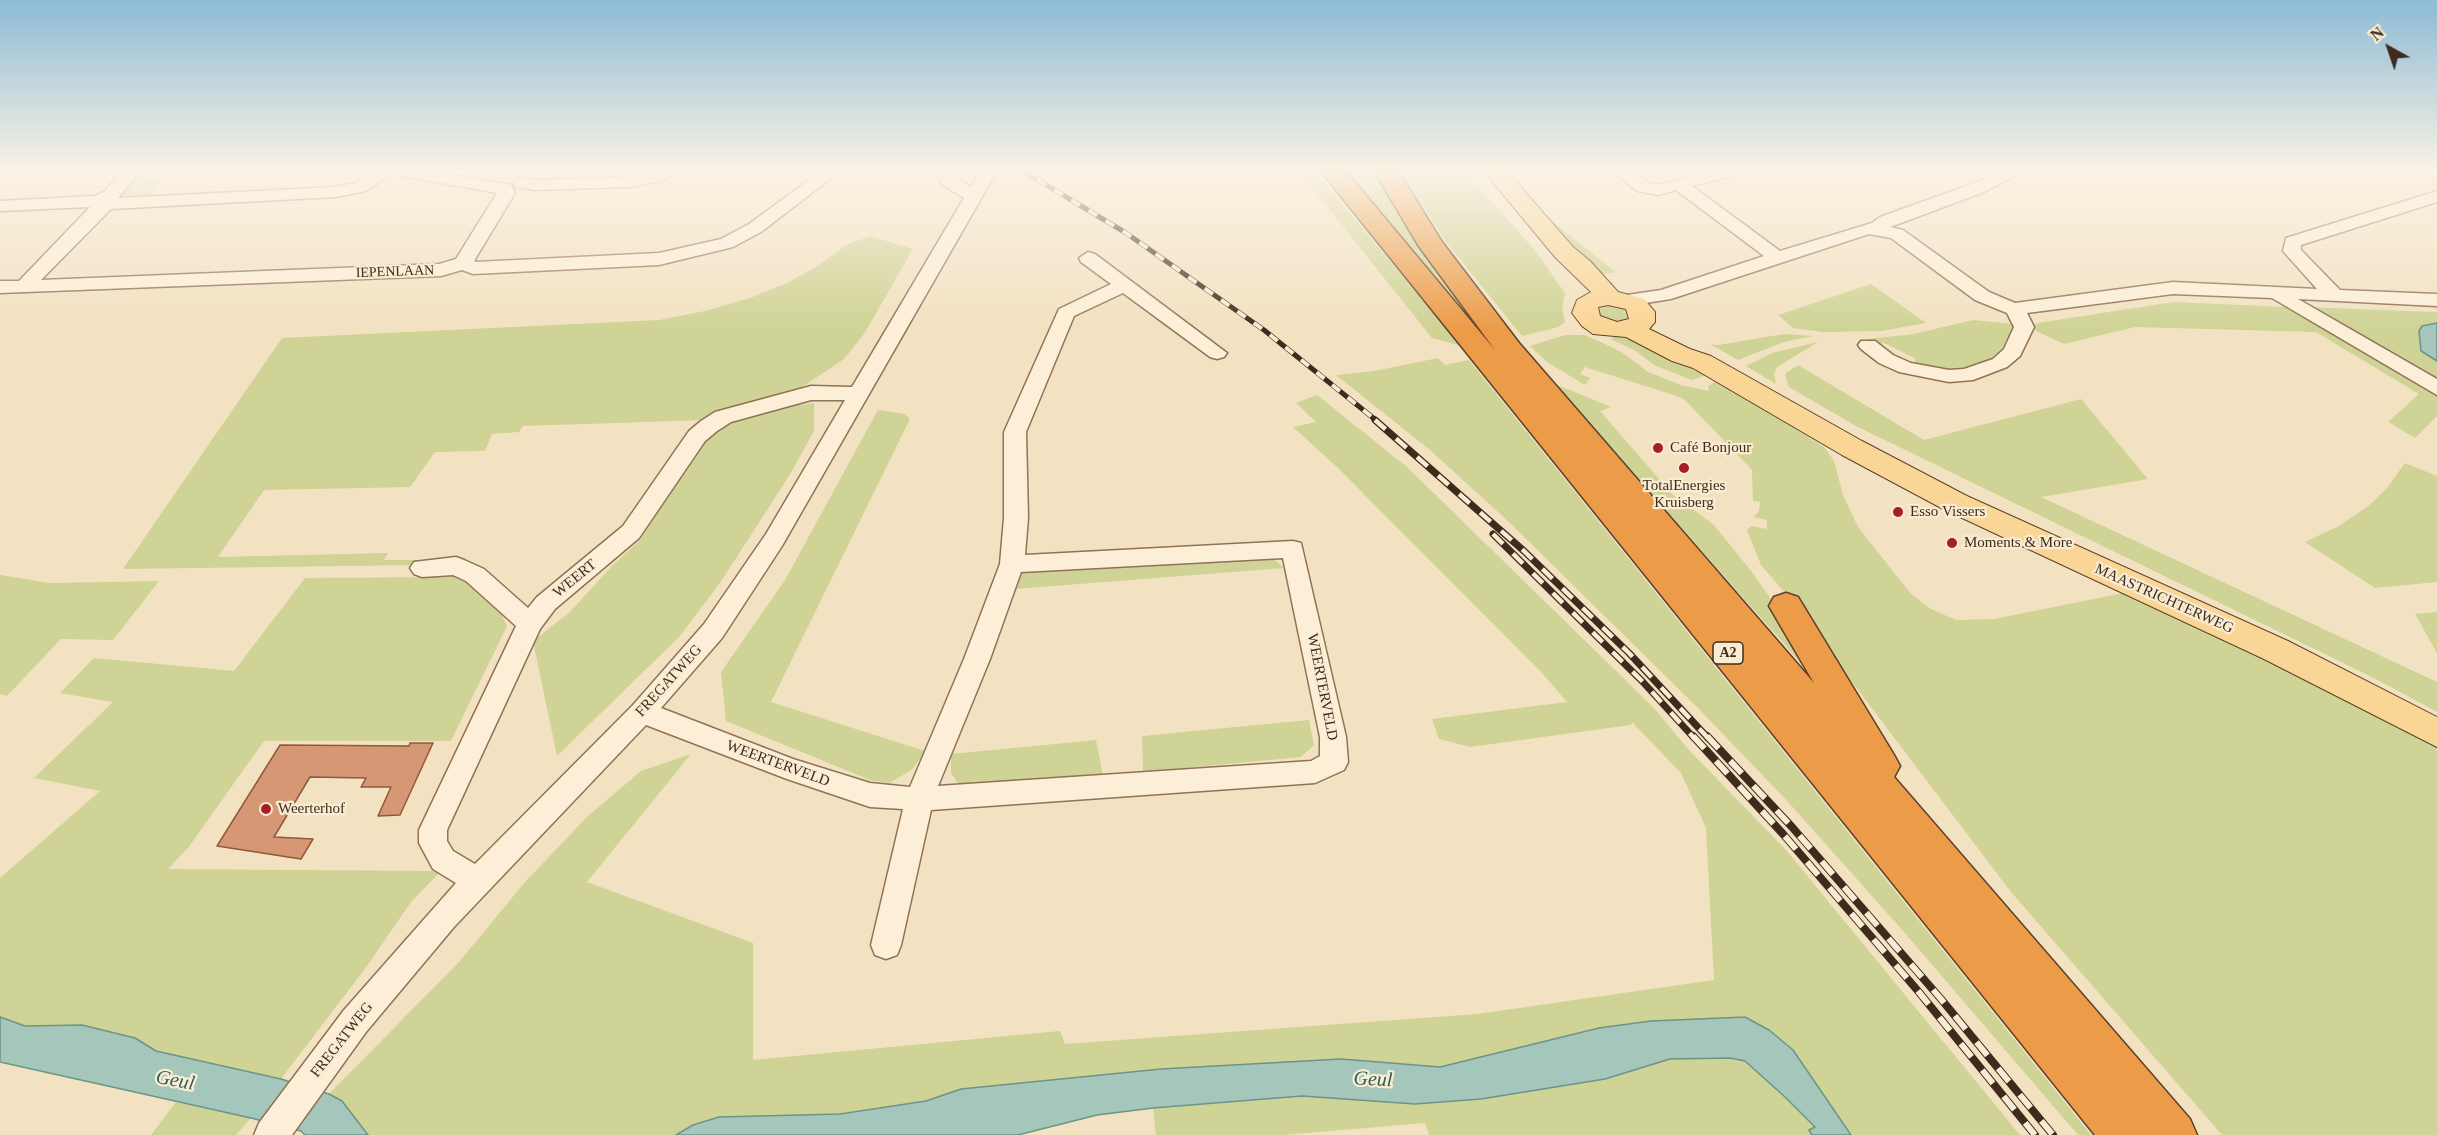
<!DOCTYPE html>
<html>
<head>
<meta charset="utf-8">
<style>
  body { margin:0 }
  #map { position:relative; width:2437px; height:1135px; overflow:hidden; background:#f3e2c2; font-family:Georgia,serif }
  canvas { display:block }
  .north { position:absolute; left:2359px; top:18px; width:60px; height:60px; -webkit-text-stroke:4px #faecd3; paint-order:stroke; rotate:320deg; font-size:16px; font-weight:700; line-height:24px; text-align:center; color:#3e2b1d }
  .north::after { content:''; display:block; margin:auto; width:21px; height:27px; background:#3e2b1d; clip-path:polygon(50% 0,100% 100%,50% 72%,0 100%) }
</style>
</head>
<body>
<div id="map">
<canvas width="2437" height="1135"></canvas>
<div class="north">N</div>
</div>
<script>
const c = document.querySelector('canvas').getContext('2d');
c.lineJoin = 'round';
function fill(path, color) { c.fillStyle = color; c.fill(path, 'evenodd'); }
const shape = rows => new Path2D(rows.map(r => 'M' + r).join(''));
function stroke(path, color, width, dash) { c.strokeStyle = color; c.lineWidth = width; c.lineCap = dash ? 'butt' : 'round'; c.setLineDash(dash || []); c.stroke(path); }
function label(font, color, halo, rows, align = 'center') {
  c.font = font + ' Georgia,serif'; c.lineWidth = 4.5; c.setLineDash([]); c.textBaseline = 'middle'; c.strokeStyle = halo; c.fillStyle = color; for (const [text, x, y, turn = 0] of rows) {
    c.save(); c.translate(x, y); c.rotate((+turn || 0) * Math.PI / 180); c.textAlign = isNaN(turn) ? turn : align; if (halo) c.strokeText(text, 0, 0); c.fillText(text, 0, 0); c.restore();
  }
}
const green = shape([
  [1297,169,1313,169,1461,346,1432,338],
  [1343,169,1374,169,1418,241,1494,345,1490,346],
  [1399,169,1464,169,1537,253,1565,293,1562,309,1565,322,1558,327,1522,336,1446,242],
  [166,176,149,195,119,197,117,194,133,178],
  [1549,218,1615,272,1595,276],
  [870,236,913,249,864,334,844,359,799,389,707,420,523,426,519,432,492,434,485,451,435,452,410,487,264,490,218,557,388,553,384,560,421,560,418,565,123,569,282,338,659,320,705,311,750,298,787,283,819,265,848,244],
  [1871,284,1926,323,1881,331,1823,332,1793,328,1778,315],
  [2173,302,2288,307,2437,395,2437,416,2415,438,2388,422,2419,394,2316,332,2135,327,2064,344,2030,328,2038,323],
  [1604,303,1627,307,1631,318,1620,324,1600,319,1597,307],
  [2307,307,2437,312,2437,323,2422,326,2419,337,2427,353,2437,361,2437,383],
  [1973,320,2014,324,2012,337,2010,344,1994,360,1964,370,1947,371,1913,366,1916,359,1884,343,1873,345,1868,339,1914,334],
  [1617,334,1621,334,1709,374,1692,380,1654,365,1636,351,1611,339],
  [1784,334,1813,336,1784,342,1738,360,1710,344,1718,345],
  [1565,335,1584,335,1603,343,1623,353,1648,372,1681,385,1709,391,1708,386,1720,379,1825,448,1834,461,1843,495,1858,527,1911,594,1931,609,1956,620,1994,619,2128,592,2437,742,2437,1135,2222,1135,2011,892,1855,686,1835,668,1793,602,1761,565,1747,530,1751,526,1767,529,1767,520,1754,517,1759,511,1760,502,1753,501,1752,470,1685,400,1677,396,1585,367,1580,374,1590,378,1585,385,1547,362,1530,346],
  [1818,342,1777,367,1774,374,1776,384,1746,366,1772,353],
  [1438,358,1445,365,1469,360,2091,1135,2078,1135,1904,932,1790,804,1699,709,1509,522,1430,450,1336,375,1374,371],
  [1798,365,1924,440,2081,399,2148,479,2041,497,2437,682,2437,712,2374,678,1856,426,1789,387,1785,374],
  [1555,384,1611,407,1600,411,1673,495,1713,524,1752,572,1779,611,1813,677],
  [1317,395,1407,467,1654,708,1688,749,1786,850,2020,1135,1851,1135,1847,1128,1688,1020,1651,1021,1440,1067,1341,1059,1161,1069,961,1089,926,1101,840,1114,719,1117,693,1125,676,1135,368,1135,342,1101,329,1094,459,962,525,882,588,816,641,771,691,754,587,882,753,943,753,1060,1060,1031,1065,1044,1477,1014,1714,980,1706,828,1681,773,1632,722,1631,725,1470,747,1439,739,1432,719,1567,702,1543,674,1338,468,1293,427,1316,422,1296,403],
  [814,403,814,431,789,476,720,583,679,637,557,756,533,641,570,612,612,566,640,540,699,443,730,423,797,405],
  [878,410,905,414,910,419,771,702,925,751,912,770,889,783,870,780,726,721,721,672,785,580],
  [2405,463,2437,476,2437,582,2375,588,2305,542,2339,526,2371,504,2387,488],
  [1263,556,1274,559,1284,568,1015,589,1020,573,1034,570],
  [0,575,49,583,159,581,113,640,61,639,7,696,0,694],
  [461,577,484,591,498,606,507,626,451,741,264,741,188,848,168,869,441,871,411,902,367,966,281,1079,156,1051,135,1038,82,1025,25,1026,0,1017,0,878,100,791,34,778,113,702,60,693,94,658,234,671,305,578],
  [2437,612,2437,653,2415,614],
  [1309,720,1314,745,1301,757,1143,772,1142,736],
  [1096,740,1103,776,962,789,951,773,951,754],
  [1730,1058,1745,1061,1785,1097,1815,1127,1809,1130,1812,1135,1429,1135,1425,1123,1283,1135,1156,1135,1153,1108,1302,1096,1415,1104,1481,1099,1605,1079,1670,1059],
  [176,1102,251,1118,236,1135,151,1135]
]);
const water = shape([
  [2437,323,2437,361,2421,351,2419,331,2422,326,2437,323],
  [0,1017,25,1026,82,1025,135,1038,156,1051,281,1079,329,1094,342,1101,368,1135,305,1135,301,1131,251,1118,0,1062,0,1017],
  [1745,1017,1769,1030,1793,1050,1851,1135,1812,1135,1809,1130,1815,1127,1785,1097,1745,1061,1730,1058,1670,1059,1605,1079,1481,1099,1415,1104,1302,1096,1153,1108,1097,1115,1018,1135,676,1135,693,1125,719,1117,840,1114,926,1101,961,1089,1161,1069,1341,1059,1440,1067,1599,1028,1651,1021,1745,1017]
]);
const building = shape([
  [410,743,433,743,400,815,378,816,391,787,361,787,366,778,310,777,274,837,313,839,301,859,217,846,280,745,409,746,410,743]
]);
const minor = shape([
  [125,169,142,169,118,198,335,187,355,183,376,169,421,169,511,185,515,193,474,261,476,262,659,253,721,239,749,224,824,169,843,169,761,232,733,247,659,265,473,274,462,270,441,276,0,293,0,281,19,281,90,207,0,211,0,201,94,196,104,192,125,169],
  [392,174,497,193,456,259,439,264,41,280,111,209,335,197,366,191,392,174],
  [658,169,678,169,663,181,629,187,535,190,516,187,513,183,522,178,535,180,629,177,658,169],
  [933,169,950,169,955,177,971,187,981,169,998,169,782,546,722,638,661,708,793,759,870,783,910,787,964,659,1000,564,1004,518,1004,432,1059,309,1111,284,1081,262,1079,258,1088,252,1095,254,1227,353,1224,357,1217,359,1210,357,1123,293,1074,316,1026,432,1028,518,1025,555,1293,541,1301,543,1346,737,1348,762,1344,770,1315,783,931,810,901,945,897,955,886,959,875,955,871,945,903,809,870,807,787,779,646,725,454,927,366,1032,292,1135,254,1135,259,1123,344,1010,456,883,433,869,419,843,419,830,516,626,466,581,453,575,422,577,414,574,410,568,414,562,456,557,464,560,484,569,528,608,537,597,623,526,689,431,701,421,715,412,811,386,852,387,964,198,943,185,933,169],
  [811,400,845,400,766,534,704,624,633,705,475,864,453,851,447,841,447,830,540,629,555,609,639,538,705,441,717,431,731,422,811,400],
  [1283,558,1320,737,1320,756,1311,761,938,786,990,659,1021,572,1283,558],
  [1610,169,1629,169,1649,183,1658,185,1716,169,1744,169,1742,173,1692,186,1780,251,1872,223,1880,217,1972,184,2006,169,2028,169,1984,192,1890,227,1903,230,1989,292,2015,303,2173,282,2317,289,2283,251,2286,238,2437,191,2437,202,2301,245,2301,250,2340,290,2437,294,2437,306,2298,299,2437,379,2437,395,2272,298,2173,294,2027,313,2034,327,2020,356,2007,367,1973,380,1949,382,1899,372,1879,363,1861,349,1858,345,1861,341,1875,341,1893,355,1911,363,1949,370,1964,369,1993,359,2004,349,2014,327,2007,313,1975,300,1891,238,1869,234,1671,299,1627,306,1620,304,1617,300,1620,296,1661,290,1764,256,1676,190,1658,195,1637,191,1610,169]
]);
const major = shape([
  [1482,169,1505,169,1573,247,1590,261,1618,292,1644,299,1655,312,1655,322,1649,329,1690,349,1711,356,1862,441,1967,496,2288,641,2437,717,2437,747,2264,659,1945,510,1842,455,1693,368,1672,361,1626,337,1593,334,1582,326,1572,313,1577,300,1591,292,1555,257,1482,169],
  [1608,305,1626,309,1629,319,1617,322,1600,316,1598,307,1608,305]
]);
const highway = shape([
  [1319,169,1344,169,1495,350,1418,245,1373,169,1397,169,1442,242,1519,343,1814,683,1769,606,1774,597,1786,593,1798,597,1894,755,1900,766,1894,777,2190,1119,2197,1135,2095,1135,1319,169]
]);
const railFar2 = shape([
  [1020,169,1126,233,1264,330,1377,421]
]);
const railFar1 = shape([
  [1375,420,1524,551,1629,653,1708,738],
  [1493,534,1642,681,1694,738]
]);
const rail = shape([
  [1693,736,1783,834,1918,991,2035,1135],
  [1707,736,1792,827,1941,999,2053,1135]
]);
const markers = [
  [1658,448,6,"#a61f27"],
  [1684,468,6,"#a61f27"],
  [1898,512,6,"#a61f27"],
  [1952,543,6,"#a61f27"],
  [266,809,6,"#a61f27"]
];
const farStreetnames = [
  ["IEPENLAAN",395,272,-2]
];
const shields = [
  [1728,653,30]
];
const shieldNames = [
  ["A2",1728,653]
];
const poiNames = [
  ["Café Bonjour",1670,448],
  ["TotalEnergies",1684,486,"center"],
  ["Kruisberg",1684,503,"center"],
  ["Esso Vissers",1910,512],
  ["Moments & More",1964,543],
  ["Weerterhof",278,809]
];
const streetNames = [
  ["WEERT",575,579,-39],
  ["MAASTRICHTERWEG",2164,599,24],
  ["FREGATWEG",669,681,-48],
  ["WEERTERVELD",1322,687,79],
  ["WEERTERVELD",778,764,20],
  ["FREGATWEG",342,1040,-52]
];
const nearWaternames = [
  ["Geul",1373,1080,3],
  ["Geul",175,1081,11]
];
fill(green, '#cfd395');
fill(water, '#a5c6ba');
stroke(water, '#6a9588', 1.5);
fill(building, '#d69774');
stroke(building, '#925839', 1.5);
stroke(minor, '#907257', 3);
stroke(major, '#5d402b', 2);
stroke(highway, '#5d402b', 3);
fill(minor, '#fdefd7');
fill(major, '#fad696');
fill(highway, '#ec9c49');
stroke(railFar2, '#3e2b1d', 5);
stroke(railFar1, '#3e2b1d', 7);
stroke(rail, '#3e2b1d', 8);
stroke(railFar2, '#faecd3', 4, [10]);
stroke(railFar1, '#faecd3', 4.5, [14]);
stroke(rail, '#faecd3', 6, [17]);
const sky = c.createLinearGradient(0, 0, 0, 328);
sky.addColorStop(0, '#8dbbd6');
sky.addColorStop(0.52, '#faf2e4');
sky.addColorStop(1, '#faf2e400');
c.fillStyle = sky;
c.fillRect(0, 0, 2437, 328);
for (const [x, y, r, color] of markers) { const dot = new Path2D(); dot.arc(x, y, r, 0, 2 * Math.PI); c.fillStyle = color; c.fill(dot); stroke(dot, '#faecd3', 2); }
label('14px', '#3e2b1d', '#faecd3', farStreetnames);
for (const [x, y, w] of shields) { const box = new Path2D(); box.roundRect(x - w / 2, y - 11, w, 22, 4.5); c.fillStyle = '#faecd3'; c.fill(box); stroke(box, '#3e2b1d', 1.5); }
label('bold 14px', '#3e2b1d', null, shieldNames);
label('15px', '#3e2b1d', '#faecd3', poiNames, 'left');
label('15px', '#3e2b1d', '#faecd3', streetNames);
label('italic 20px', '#2a5f59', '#faecd3', nearWaternames);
</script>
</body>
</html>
